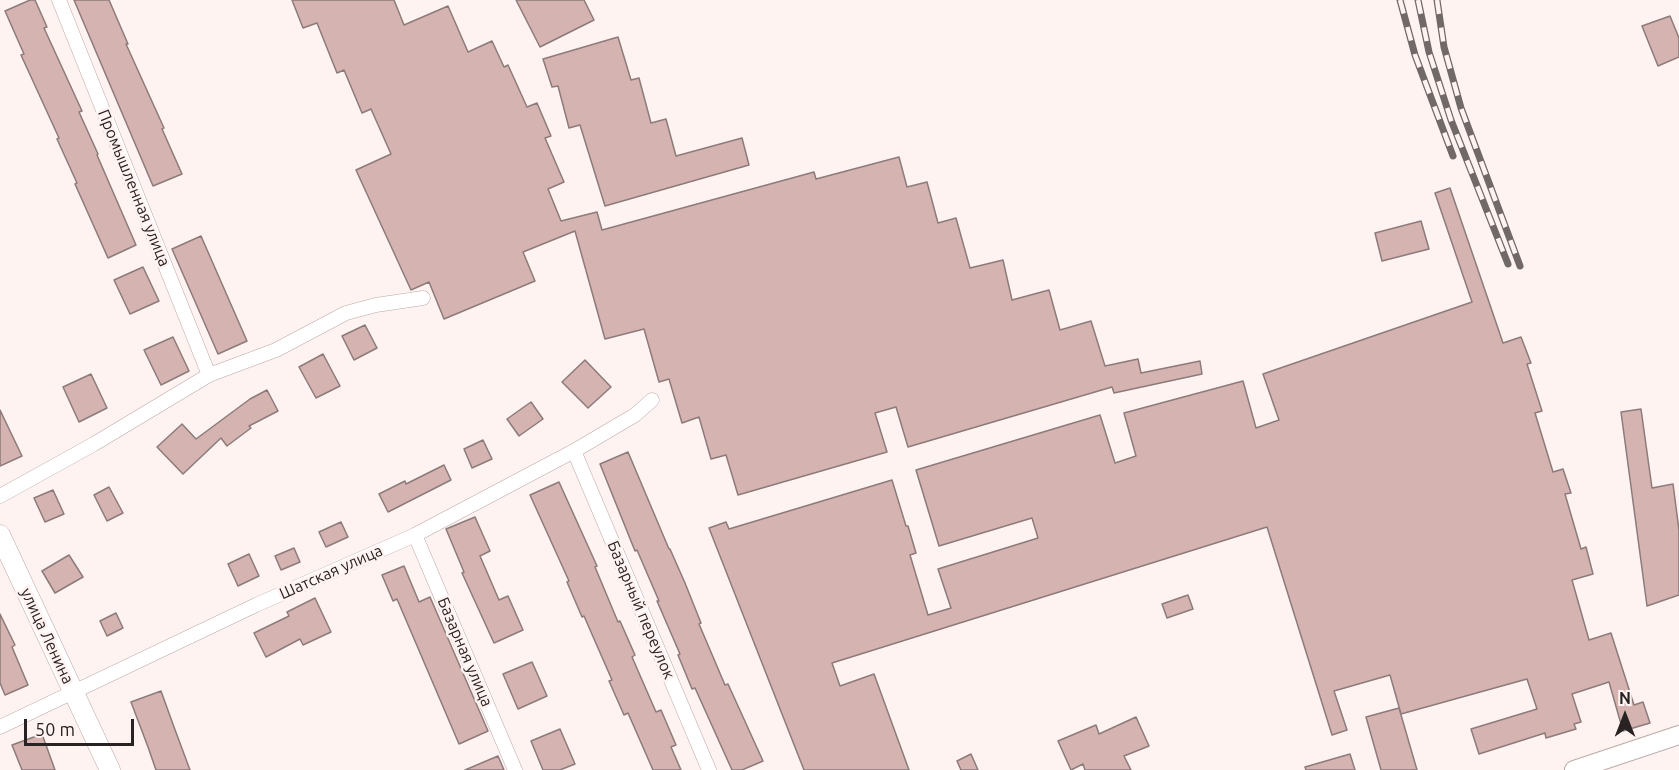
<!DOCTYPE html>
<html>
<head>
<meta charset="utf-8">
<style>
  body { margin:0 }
  #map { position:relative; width:1679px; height:770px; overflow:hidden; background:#fff3f2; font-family:Ubuntu,sans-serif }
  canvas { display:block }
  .north { position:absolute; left:1595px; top:686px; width:60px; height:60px; -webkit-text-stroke:4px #fff3f2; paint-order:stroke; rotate:0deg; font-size:16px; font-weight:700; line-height:24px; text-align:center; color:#292222 }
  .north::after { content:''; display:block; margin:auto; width:21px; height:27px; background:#292222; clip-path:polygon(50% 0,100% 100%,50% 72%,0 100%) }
  .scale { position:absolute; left:24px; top:719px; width:110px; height:27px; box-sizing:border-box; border:3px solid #292222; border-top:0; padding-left:8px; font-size:18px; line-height:21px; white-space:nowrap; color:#292222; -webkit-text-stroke:4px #fff3f2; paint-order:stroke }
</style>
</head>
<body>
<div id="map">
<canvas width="1679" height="770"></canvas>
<div class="north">N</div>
<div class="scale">50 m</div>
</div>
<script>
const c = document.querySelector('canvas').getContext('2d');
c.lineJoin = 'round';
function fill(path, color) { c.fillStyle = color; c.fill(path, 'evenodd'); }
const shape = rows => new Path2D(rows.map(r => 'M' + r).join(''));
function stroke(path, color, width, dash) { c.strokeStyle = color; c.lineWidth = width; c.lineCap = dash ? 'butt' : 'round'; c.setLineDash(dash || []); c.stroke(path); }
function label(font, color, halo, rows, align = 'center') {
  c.font = font + ' Ubuntu,sans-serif'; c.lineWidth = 5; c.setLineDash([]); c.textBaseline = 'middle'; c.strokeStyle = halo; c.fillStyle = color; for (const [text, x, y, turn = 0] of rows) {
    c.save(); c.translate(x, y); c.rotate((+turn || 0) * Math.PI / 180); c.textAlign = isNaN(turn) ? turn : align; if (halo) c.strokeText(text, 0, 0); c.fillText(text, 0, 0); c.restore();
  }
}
const building = shape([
  [30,0,35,0,47,27,44,28,82,111,79,112,98,154,97,155,136,245,108,258,75,184,77,183,57,139,59,138,21,55,24,54,5,11,30,0],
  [74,0,109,0,128,44,126,44,164,128,162,129,182,174,153,186,74,0],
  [292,0,394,0,404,25,448,6,468,52,492,41,504,67,508,65,527,107,537,103,551,136,545,138,564,182,548,189,561,221,597,212,602,230,814,172,816,179,899,157,907,187,927,182,938,223,956,218,970,268,1003,260,1012,300,1049,290,1060,330,1091,321,1105,366,1138,359,1141,373,1200,361,1202,374,1114,393,1112,387,908,447,896,407,875,413,887,452,738,495,726,455,711,459,699,417,682,423,669,379,659,382,644,329,605,339,575,231,523,252,535,281,444,319,429,282,411,290,356,170,391,154,371,109,362,113,344,70,337,73,317,23,303,28,292,0],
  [516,0,584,0,594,20,540,47,516,0],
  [1670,16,1679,38,1679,57,1658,66,1642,26,1670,16],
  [618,37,631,80,639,78,651,123,666,119,676,156,742,138,749,165,605,206,580,125,569,128,558,86,552,87,543,59,618,37],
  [1450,188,1503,343,1521,337,1531,363,1527,364,1542,411,1535,413,1553,472,1563,469,1571,493,1565,494,1581,549,1586,547,1593,574,1572,580,1589,640,1611,633,1634,705,1643,702,1650,723,1623,731,1609,682,1572,694,1581,722,1574,724,1576,729,1546,738,1545,733,1479,754,1471,729,1537,709,1527,679,1401,714,1390,675,1334,691,1347,730,1332,735,1267,527,832,663,840,686,874,674,909,770,804,770,709,528,726,522,729,529,892,480,906,526,908,526,916,553,910,555,928,615,951,608,938,569,1038,538,1032,518,939,546,916,470,1100,415,1115,463,1136,456,1124,413,1243,381,1256,428,1279,420,1263,374,1472,302,1435,193,1450,188],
  [1421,221,1429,249,1382,261,1375,233,1421,221],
  [201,236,247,341,218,354,172,249,201,236],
  [143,267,159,301,130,314,114,280,143,267],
  [365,325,377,348,354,360,342,336,365,325],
  [173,337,189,371,161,385,144,350,173,337],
  [323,354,340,386,316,398,299,367,323,354],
  [585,360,611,387,588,408,562,382,585,360],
  [91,374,107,408,79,422,63,387,91,374],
  [267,390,278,411,249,426,251,428,227,446,221,438,183,474,157,447,182,424,196,439,250,399,267,390],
  [531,402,543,419,519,436,507,419,531,402],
  [1641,409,1652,488,1673,484,1679,530,1679,595,1647,606,1621,412,1641,409],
  [0,410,22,456,0,466,0,410],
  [483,440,492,459,472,468,464,449,483,440],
  [628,452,669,549,670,549,685,583,701,623,699,624,725,685,728,684,763,761,742,770,732,770,695,688,692,689,678,655,680,654,657,601,659,601,637,550,635,551,600,464,628,452],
  [444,465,451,480,388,512,379,494,405,481,406,484,444,465],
  [559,482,597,566,595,567,618,622,620,621,635,655,632,657,656,712,661,710,676,745,671,747,681,770,653,770,628,713,624,715,609,681,612,680,584,616,582,617,567,582,569,581,530,495,559,482],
  [109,487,123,513,107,521,94,495,109,487],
  [53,490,64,514,45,522,34,498,53,490],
  [475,517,490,551,480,556,499,600,508,596,523,630,494,643,462,573,464,572,446,529,475,517],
  [341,522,348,537,326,547,319,532,341,522],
  [294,548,300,562,281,570,275,556,294,548],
  [249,554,259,576,238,586,228,564,249,554],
  [69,555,83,577,55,593,42,571,69,555],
  [404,566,419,602,430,597,488,731,459,744,397,599,393,601,382,575,404,566],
  [1188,595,1193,609,1167,618,1162,604,1188,595],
  [315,598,331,632,303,645,300,639,266,657,254,633,289,616,287,612,315,598],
  [116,613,123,628,107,636,100,621,116,613],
  [0,614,15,645,12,647,28,685,5,695,0,683,0,614],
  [532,662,547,696,518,709,503,674,532,662],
  [161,691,174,727,190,770,156,770,148,747,131,702,161,691],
  [1399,708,1417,770,1381,770,1366,717,1399,708],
  [1136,717,1149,746,1124,756,1131,770,1085,770,1083,764,1071,770,1058,741,1096,725,1099,734,1136,717],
  [560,729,575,764,560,770,543,770,531,741,560,729],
  [42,734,55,770,22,770,12,745,42,734],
  [971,754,978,770,961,770,957,761,971,754],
  [1350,754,1355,770,1306,770,1305,767,1350,754],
  [498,756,504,770,465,770,498,756]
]);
const minor = shape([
  [59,0,209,375],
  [574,451,709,770],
  [0,496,94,444,209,375,276,350,346,313,376,305,423,298],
  [415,535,515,770],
  [0,727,256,605,415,535,574,451,635,415,652,400]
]);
const tertiary = shape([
  [1574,770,1679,735]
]);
const secondary = shape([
  [0,535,110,770]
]);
const rail = shape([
  [1400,0,1415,55,1453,156],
  [1418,0,1429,52,1451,120,1508,264],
  [1437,0,1444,47,1461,108,1520,266]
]);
const streetNames = [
  ["Промышленная улица",134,188,68],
  ["Шатская улица",331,572,-24],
  ["Базарный переулок",641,610,67],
  ["улица Ленина",47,636,65],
  ["Базарная улица",465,652,67]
];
fill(building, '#d5b3b1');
stroke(building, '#8c7b7a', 1.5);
stroke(minor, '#baa8a7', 15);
stroke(tertiary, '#baa8a7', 20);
stroke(secondary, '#baa8a7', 21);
stroke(minor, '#fff', 14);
stroke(tertiary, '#fff', 18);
stroke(secondary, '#fff', 20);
stroke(rail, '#716868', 7);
stroke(rail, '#fff3f2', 4.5, [14]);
label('16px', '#292222', '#fff3f2', streetNames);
</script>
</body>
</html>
